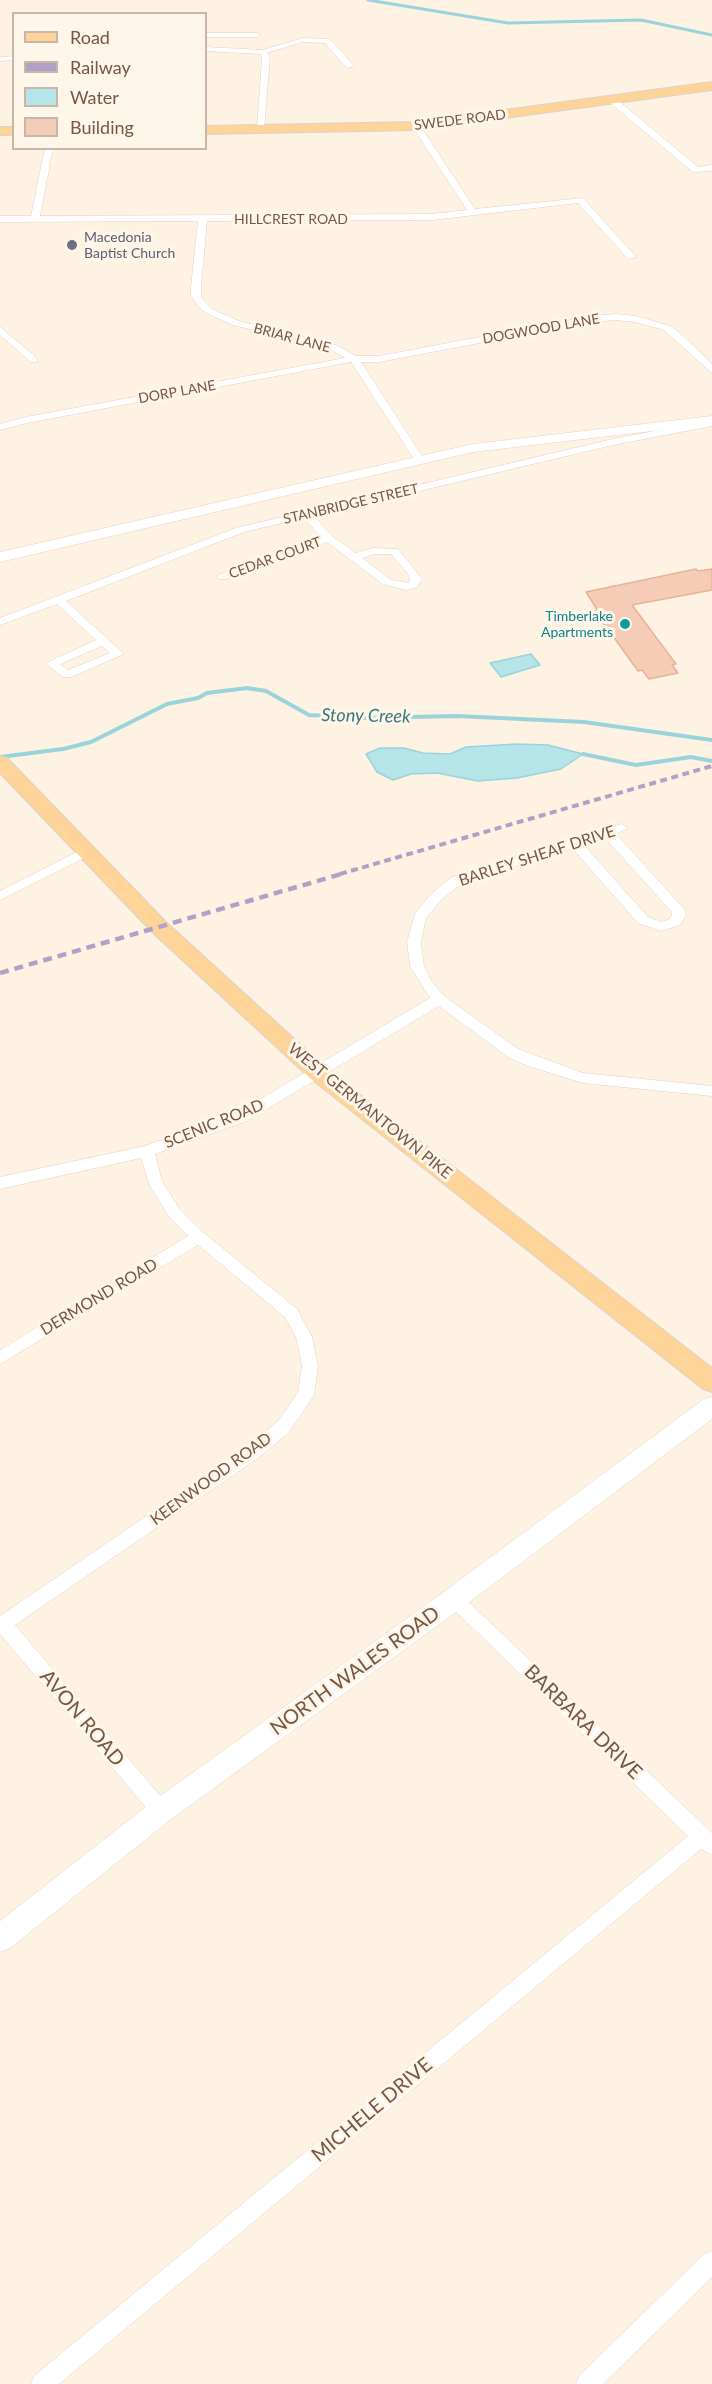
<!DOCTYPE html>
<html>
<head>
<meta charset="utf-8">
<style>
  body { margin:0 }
  #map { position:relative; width:712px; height:2384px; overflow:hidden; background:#fef2e2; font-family:Lato,sans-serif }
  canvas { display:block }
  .legend { position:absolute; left:12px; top:12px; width:195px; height:138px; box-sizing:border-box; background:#fff6ea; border:2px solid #c9b6a8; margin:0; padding:8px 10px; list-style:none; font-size:18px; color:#775646 }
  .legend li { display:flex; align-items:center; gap:12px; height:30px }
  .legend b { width:30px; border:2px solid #c9b6a8 }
</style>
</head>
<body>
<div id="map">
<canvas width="712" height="2384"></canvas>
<ul class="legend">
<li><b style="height:8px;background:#ffd498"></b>Road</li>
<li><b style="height:8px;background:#b3a0c8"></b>Railway</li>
<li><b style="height:16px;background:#b5e4e9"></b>Water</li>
<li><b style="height:16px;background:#f5cdb7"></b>Building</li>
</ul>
</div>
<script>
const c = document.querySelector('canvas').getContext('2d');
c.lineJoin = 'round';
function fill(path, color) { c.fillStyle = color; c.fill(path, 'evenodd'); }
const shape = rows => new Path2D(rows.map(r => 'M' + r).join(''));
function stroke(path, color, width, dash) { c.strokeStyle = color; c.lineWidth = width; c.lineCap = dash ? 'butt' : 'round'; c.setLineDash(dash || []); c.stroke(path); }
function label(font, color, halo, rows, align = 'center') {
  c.font = font + ' Lato,sans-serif'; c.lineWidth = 6; c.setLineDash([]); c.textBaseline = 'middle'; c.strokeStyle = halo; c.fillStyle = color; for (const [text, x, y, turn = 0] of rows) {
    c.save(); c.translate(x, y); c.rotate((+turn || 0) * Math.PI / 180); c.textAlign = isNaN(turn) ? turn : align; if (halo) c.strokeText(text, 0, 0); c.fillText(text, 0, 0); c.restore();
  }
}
const water = shape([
  [531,654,540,665,501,677,490,663,531,654],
  [517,744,548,745,583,754,561,769,517,778,478,781,437,773,411,774,393,780,377,772,366,754,380,748,404,748,423,753,450,754,466,747,517,744]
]);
const streamFar1 = shape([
  [368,0,508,23,641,20,712,35]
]);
const stream = shape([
  [583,754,636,765,691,757,712,761],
  [0,757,63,749,91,742,167,704,198,698,207,693,247,688,266,691,309,715,365,718,457,716,584,722,712,740]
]);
const building = shape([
  [696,569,698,571,712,569,712,590,632,605,676,664,672,665,678,673,649,679,642,670,638,671,595,611,598,611,586,592,696,569]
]);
const street = shape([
  [206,33,257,33,261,35,257,37,206,37,206,33],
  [303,38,330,39,354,66,347,68,325,43,303,42,267,53,270,57,264,129,257,131,262,57,260,54,206,51,206,47,262,50,303,38],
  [14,56,14,60,0,61,0,57,14,56],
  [609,98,615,98,698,167,712,165,712,171,693,172,609,102,609,98],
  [416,124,419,124,475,209,583,198,636,257,628,259,578,203,432,220,207,221,201,287,201,296,205,302,212,309,239,321,336,345,356,356,379,356,591,316,616,314,636,316,670,326,681,334,712,364,712,373,664,330,635,322,616,320,591,322,379,362,361,362,424,459,419,462,414,459,351,362,27,423,0,430,0,424,26,417,345,358,330,349,233,325,206,313,198,306,191,296,191,287,198,221,0,222,0,216,31,216,45,148,53,148,40,216,432,214,467,210,412,126,416,124],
  [0,327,37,358,37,362,31,362,0,335,0,327],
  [712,420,712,426,613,445,314,516,332,536,356,553,373,548,398,549,422,579,417,587,406,590,383,584,327,542,226,579,218,579,218,575,321,537,304,518,244,532,66,601,124,654,71,677,63,677,46,663,96,640,57,604,0,625,0,618,236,528,613,439,712,420],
  [374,554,391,554,408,574,410,579,409,583,391,580,362,558,374,554],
  [102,646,110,653,68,670,60,664,102,646],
  [622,824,628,828,616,834,684,909,686,915,680,925,661,931,638,923,572,848,462,883,441,900,426,918,421,942,424,966,432,982,444,996,518,1049,583,1073,712,1086,712,1096,583,1083,528,1066,508,1057,439,1006,247,1121,155,1154,162,1181,178,1207,204,1233,297,1309,312,1337,318,1366,314,1395,289,1432,258,1458,15,1625,168,1805,170,1811,168,1817,161,1820,154,1817,0,1634,0,1616,246,1448,277,1422,298,1393,302,1366,296,1337,285,1317,198,1245,0,1364,0,1350,188,1236,168,1215,150,1186,141,1158,0,1189,0,1177,145,1146,237,1113,430,998,410,966,407,942,415,914,431,894,452,877,622,824],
  [605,838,671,911,672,915,670,919,661,922,648,917,583,844,605,838],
  [85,848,91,852,90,855,0,900,0,891,85,848],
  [454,1591,460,1594,709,1830,712,1833,712,1855,701,1849,59,2384,31,2384,34,2376,688,1836,448,1604,445,1599,448,1594,454,1591],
  [712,2251,712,2277,603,2384,576,2384,579,2376,704,2254,712,2251]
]);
const secondary = shape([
  [712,416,712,424,473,452,0,562,0,552,473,444,712,416],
  [712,1397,712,1419,463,1607,170,1820,10,1948,0,1952,0,1921,152,1802,445,1591,704,1399,712,1397]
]);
const primary = shape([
  [712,82,712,90,416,130,206,134,206,126,416,122,712,82],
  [0,127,14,127,14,135,0,135,0,127],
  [0,756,7,758,166,922,326,1068,712,1368,712,1392,703,1389,310,1078,152,932,0,773,0,756]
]);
const railFar1 = shape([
  [340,874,712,766]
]);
const rail = shape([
  [0,973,345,873]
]);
const markers = [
  [72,245,6,"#6b7280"],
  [625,624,6,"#0f9aa8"]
];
const farStreetnames = [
  ["SWEDE ROAD",460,120,-7],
  ["HILLCREST ROAD",291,219],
  ["DOGWOOD LANE",541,329,-10],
  ["BRIAR LANE",292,338,15],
  ["DORP LANE",177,392,-10],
  ["STANBRIDGE STREET",351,504,-13],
  ["CEDAR COURT",275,558,-20]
];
const farWorshipnames = [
  ["Macedonia",84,237],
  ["Baptist Church",84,253]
];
const farCulturenames = [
  ["Timberlake",613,616],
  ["Apartments",613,632]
];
const streetNames = [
  ["BARLEY SHEAF DRIVE",537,856,-18],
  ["WEST GERMANTOWN PIKE",370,1111,39],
  ["SCENIC ROAD",214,1124,-22],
  ["DERMOND ROAD",99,1297,-31],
  ["KEENWOOD ROAD",211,1479,-36]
];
const waterNames = [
  ["Stony Creek",366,716,1]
];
const nearStreetnames = [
  ["NORTH WALES ROAD",355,1671,-36],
  ["AVON ROAD",82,1718,50],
  ["BARBARA DRIVE",583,1722,44],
  ["MICHELE DRIVE",372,2110,-40]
];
fill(water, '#b5e4e9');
stroke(water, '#9ad4db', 1.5);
stroke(streamFar1, '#9ad4db', 3);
stroke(stream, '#9ad4db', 4);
fill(building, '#f5cdb7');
stroke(building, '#e9b297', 1.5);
stroke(street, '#e5cfbf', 1);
stroke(secondary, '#ead0bc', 1);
stroke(primary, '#dcd3cf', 2);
fill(street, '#fff');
fill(secondary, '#fff');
fill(primary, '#ffd498');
stroke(railFar1, '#b3a0c8', 4, [7, 4.5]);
stroke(rail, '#b3a0c8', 4.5, [9, 6]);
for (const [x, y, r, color] of markers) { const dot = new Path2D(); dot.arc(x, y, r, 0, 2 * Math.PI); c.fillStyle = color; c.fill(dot); stroke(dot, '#fff6ea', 2); }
label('14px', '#775646', '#fff6ea', farStreetnames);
label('14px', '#5b616d', '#fff6ea', farWorshipnames, 'left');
label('14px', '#0d838f', '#fff6ea', farCulturenames, 'right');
label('16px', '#775646', '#fff6ea', streetNames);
label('italic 18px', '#39767e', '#fff6ea', waterNames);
label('20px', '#775646', '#fff6ea', nearStreetnames);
</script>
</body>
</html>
